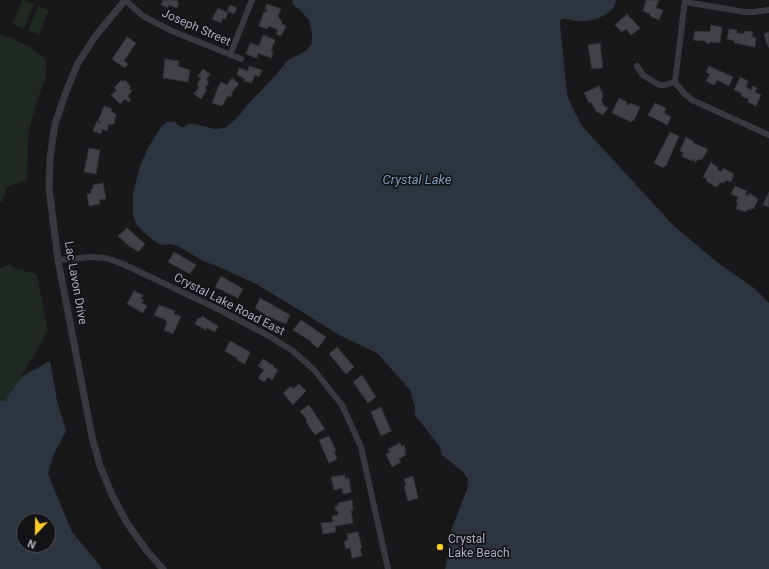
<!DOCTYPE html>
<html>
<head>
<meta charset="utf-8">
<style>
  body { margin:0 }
  #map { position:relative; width:769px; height:569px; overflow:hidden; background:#18171a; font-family:Roboto,sans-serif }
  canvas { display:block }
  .north { position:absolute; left:16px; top:513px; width:40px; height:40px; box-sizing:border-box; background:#131215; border:1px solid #4f5057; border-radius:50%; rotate:202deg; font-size:11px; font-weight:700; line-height:16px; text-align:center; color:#a9acbb }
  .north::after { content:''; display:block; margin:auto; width:14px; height:18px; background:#ffcd2a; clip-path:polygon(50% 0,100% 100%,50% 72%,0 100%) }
</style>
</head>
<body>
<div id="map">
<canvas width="769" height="569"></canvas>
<div class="north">N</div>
</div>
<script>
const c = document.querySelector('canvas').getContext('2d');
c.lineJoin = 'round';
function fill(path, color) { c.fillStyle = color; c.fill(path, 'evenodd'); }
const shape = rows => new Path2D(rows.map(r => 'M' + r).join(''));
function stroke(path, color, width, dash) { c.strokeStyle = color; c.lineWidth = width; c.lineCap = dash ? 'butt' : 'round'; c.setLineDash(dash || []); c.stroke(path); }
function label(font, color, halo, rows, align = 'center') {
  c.font = font + ' Roboto,sans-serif'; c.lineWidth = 3.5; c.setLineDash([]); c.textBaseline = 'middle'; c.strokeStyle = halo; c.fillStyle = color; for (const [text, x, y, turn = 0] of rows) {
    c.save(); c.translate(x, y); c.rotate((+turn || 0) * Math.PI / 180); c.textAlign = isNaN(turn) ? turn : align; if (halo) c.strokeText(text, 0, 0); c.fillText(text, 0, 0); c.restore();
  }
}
const green = shape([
  [22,0,34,4,24,29,13,24],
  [38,6,49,10,39,35,28,30],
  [0,34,9,37,33,49,46,59,46,76,36,104,28,135,27,180,7,187,3,201,0,202],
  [9,264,16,269,37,274,48,331,21,377,5,401,0,401,0,269]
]);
const water = shape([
  [293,0,616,0,614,7,608,13,599,18,588,21,574,21,566,19,561,19,560,24,567,95,574,111,582,126,673,225,717,262,754,288,769,303,769,569,445,569,452,528,467,489,468,479,462,471,442,455,440,447,415,415,415,407,410,390,377,353,339,335,309,316,256,284,219,267,203,261,178,246,170,244,162,245,154,241,137,226,133,215,133,193,140,166,147,150,160,128,167,122,174,122,181,127,184,127,188,124,195,124,215,129,225,128,236,119,248,104,275,76,288,60,306,51,312,43,312,34,309,20,299,9,292,4],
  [50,361,57,401,66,431,53,456,48,474,72,532,94,558,102,569,0,569,0,401,5,401,21,377],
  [24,521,48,521,48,545,24,545]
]);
const building = shape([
  [163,0,178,0,177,2,179,3,177,8,169,5,168,8,161,5,163,0],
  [646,0,659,0,656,8,663,10,659,20,650,16,650,14,643,11,646,0],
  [267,4,281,9,278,16,281,20,282,24,286,26,281,36,276,34,278,30,269,26,267,29,259,26,264,12,266,12,267,10,265,9,267,4],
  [230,5,237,8,234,14,227,11,230,5],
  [218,8,228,13,225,19,223,18,221,23,212,19,218,8],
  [627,14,640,28,631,35,626,29,622,32,615,25,627,14],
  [711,25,722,27,720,43,710,42,709,44,706,43,705,41,693,40,695,31,710,32,711,25],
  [729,29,737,30,737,33,744,34,745,31,753,32,752,37,756,38,755,47,734,43,735,41,727,39,729,29],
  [769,32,769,47,768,47,764,34,769,32],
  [263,35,275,40,271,51,273,52,271,58,258,53,257,58,246,54,250,43,259,46,263,35],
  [127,37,136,43,124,61,128,64,125,68,112,59,127,37],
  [600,43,603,68,592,69,588,45,600,43],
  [165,59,179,61,178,66,190,70,188,82,163,78,165,59],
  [249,66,262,70,259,77,255,75,252,83,244,81,245,79,237,75,239,68,248,71,249,66],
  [709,66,733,77,729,86,717,80,714,85,706,81,710,74,706,72,709,66],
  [203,69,210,74,206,80,209,82,205,88,207,90,201,99,194,94,199,87,197,85,201,78,198,76,203,69],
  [740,77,748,81,746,87,751,90,753,86,757,88,755,92,761,95,756,106,748,102,749,99,741,96,742,93,734,90,740,77],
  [232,78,239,84,232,92,232,95,231,97,228,96,222,106,212,103,219,85,220,85,221,82,227,85,232,78],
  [121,80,123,82,125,80,131,87,129,88,132,91,128,96,131,100,129,102,125,99,120,104,111,95,117,90,114,88,121,80],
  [599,86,603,95,602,95,603,98,601,99,604,106,608,108,603,115,596,111,591,102,589,103,584,93,599,86],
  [619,98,625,101,627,103,626,105,628,105,630,103,640,107,634,121,632,120,631,122,612,113,619,98],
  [655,103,666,108,664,113,671,117,667,125,648,115,655,103],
  [104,106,112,109,111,112,116,114,114,124,111,125,109,123,107,131,102,129,101,134,93,131,97,121,100,124,100,122,98,121,104,106],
  [670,132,679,136,666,166,664,166,663,168,654,163,670,132],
  [686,137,694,142,693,143,708,149,702,160,699,159,695,162,693,159,692,161,682,156,684,153,680,151,686,137],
  [89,148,100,150,96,174,84,172,89,148],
  [711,162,718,168,717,169,722,172,723,168,734,174,731,182,726,180,724,183,720,182,718,186,716,187,706,181,707,179,703,177,711,162],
  [103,183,106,199,99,200,100,204,89,206,87,194,91,193,91,189,93,189,93,185,103,183],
  [735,186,747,191,745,194,748,196,749,193,758,199,754,209,752,208,751,210,748,209,746,212,736,209,738,203,736,202,738,197,731,194,735,186],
  [769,192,769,207,763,205,769,192],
  [127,228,145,244,138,252,132,247,131,248,118,236,127,228],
  [174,252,196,265,190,274,168,262,174,252],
  [221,276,243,289,238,298,215,287,221,276],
  [134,291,143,295,141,299,144,300,142,303,147,306,143,313,127,304,134,291],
  [260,298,290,315,286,324,267,316,255,308,260,298],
  [159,305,175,311,174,314,181,316,173,334,164,330,167,323,166,320,154,315,159,305],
  [202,316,218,326,215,332,207,328,206,330,195,324,198,318,200,319,202,316],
  [301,320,326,337,318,348,311,343,312,342,293,330,301,320],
  [230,341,250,352,245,364,237,360,237,358,225,351,230,341],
  [337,347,354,367,346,374,329,354,337,347],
  [263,359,274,366,273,367,278,370,272,380,268,377,264,382,258,378,264,370,258,366,263,359],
  [362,375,376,397,368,403,353,382,362,375],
  [299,384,306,391,293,405,283,393,291,386,293,389,299,384],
  [309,405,325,429,315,435,306,422,307,420,300,411,309,405],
  [381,407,391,431,381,436,371,412,381,407],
  [329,436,336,451,334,451,337,459,329,463,319,440,329,436],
  [400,443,402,447,404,445,406,451,404,452,406,455,399,459,401,462,392,467,386,454,390,452,388,449,400,443],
  [345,475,345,479,349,478,351,492,343,494,342,488,334,490,331,477,345,475],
  [413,476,418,498,408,501,404,486,406,485,404,479,413,476],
  [352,500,353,510,351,510,353,523,335,526,336,532,323,534,321,523,333,522,332,516,338,515,338,511,336,511,335,506,338,506,338,503,352,500],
  [358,532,362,548,360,549,362,556,352,558,350,548,346,549,344,542,348,540,347,534,358,532]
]);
const minor = shape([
  [125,0,143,16,172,31,241,59],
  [685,0,675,82,677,85,685,94,692,100,769,135],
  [685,2,745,12,753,12,769,10],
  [230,55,252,0],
  [637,66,643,75,659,85,665,85,675,82],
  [58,260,91,257,106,258,123,264,218,309,269,336,293,351,314,370,342,405,361,447,388,569]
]);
const tertiary = shape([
  [125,0,94,38,77,65,66,92,55,124,50,158,49,188,58,260,92,437,100,466,113,497,127,523,147,551,163,569]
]);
const markers = [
  [440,547,4,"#ffcd2a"]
];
const streetNames = [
  ["Joseph Street",196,28,24],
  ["Lac Lavon Drive",75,283,80],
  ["Crystal Lake Road East",229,305,27]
];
const poiNames = [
  ["Crystal",448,540],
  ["Lake Beach",448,554]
];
const waterNames = [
  ["Crystal Lake",417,181]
];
fill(green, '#1f2821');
fill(water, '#2c353f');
fill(building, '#424147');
stroke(building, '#323136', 1);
stroke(minor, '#38393f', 6);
stroke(tertiary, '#38393f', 7);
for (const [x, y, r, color] of markers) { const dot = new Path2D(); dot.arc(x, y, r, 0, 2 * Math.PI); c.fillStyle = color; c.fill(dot); stroke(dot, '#131215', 1.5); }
label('12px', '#a9acbb', '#131215', streetNames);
label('12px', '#a9acbb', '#131215', poiNames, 'left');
label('italic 13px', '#7d97b8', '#131215', waterNames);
</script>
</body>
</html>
